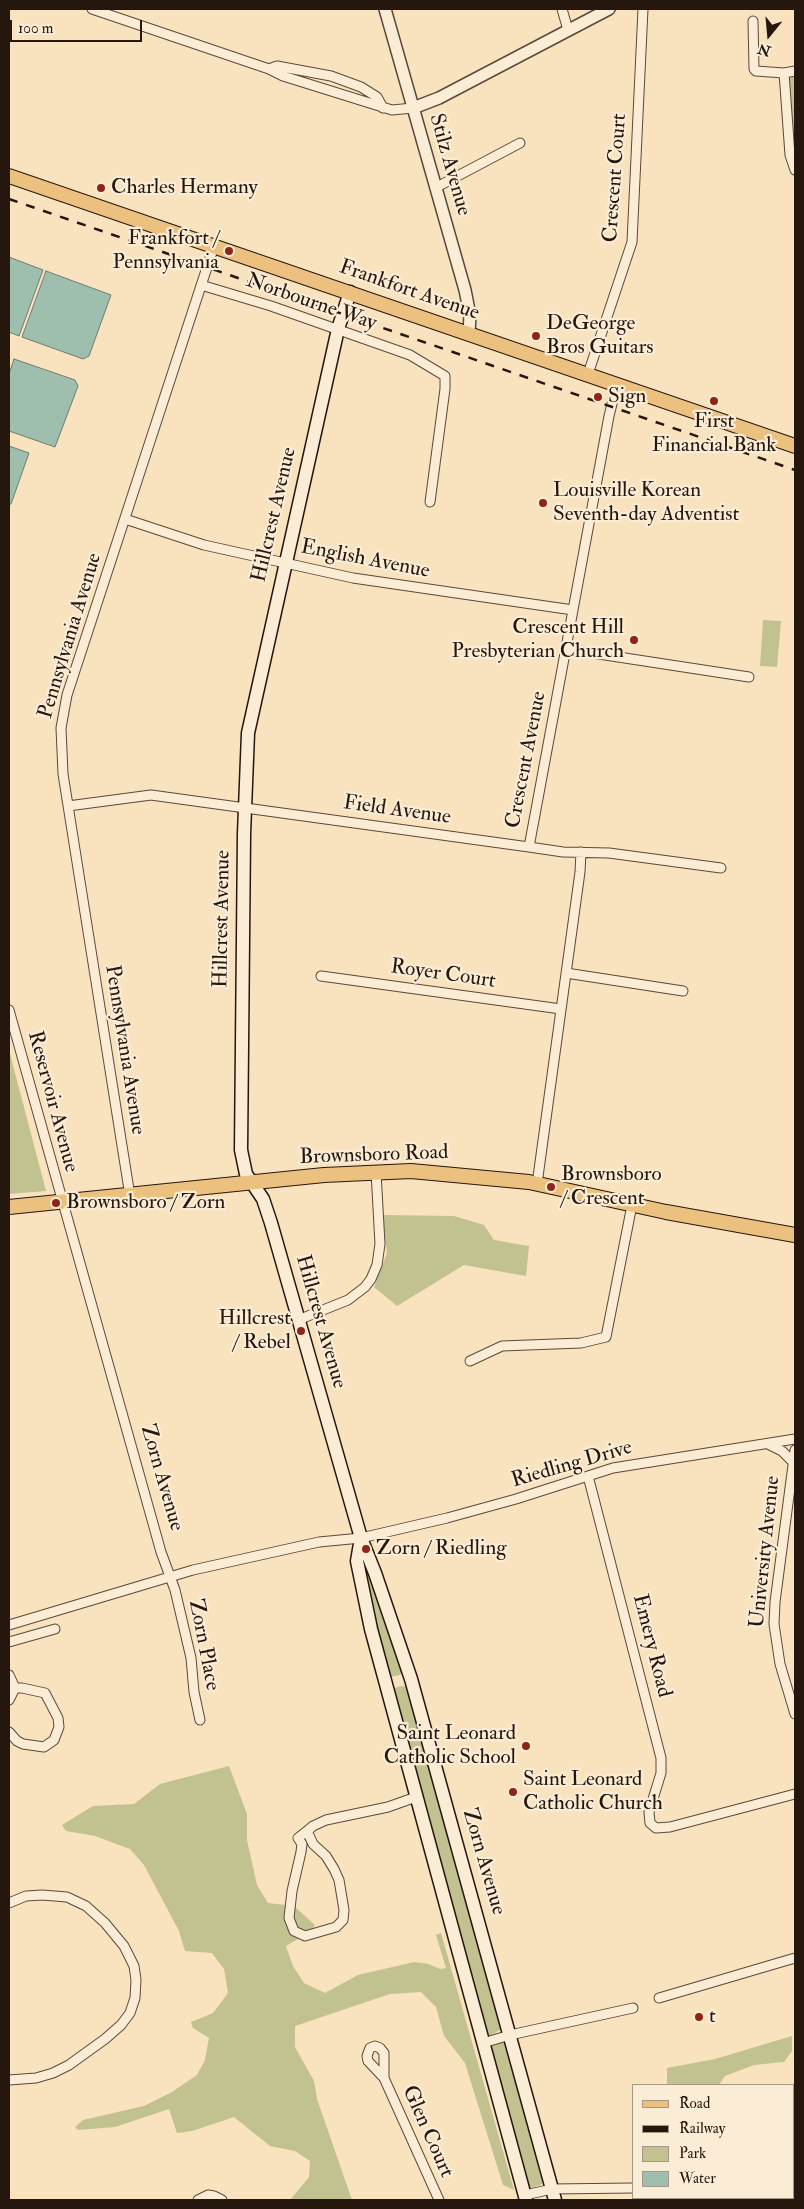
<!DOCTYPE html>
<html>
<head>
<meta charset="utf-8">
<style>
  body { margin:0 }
  #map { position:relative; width:804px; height:2209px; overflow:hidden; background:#f9e2be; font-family:"IM FELL Double Pica",serif }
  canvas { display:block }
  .frame { position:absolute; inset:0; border:10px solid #25160e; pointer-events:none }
  .legend { position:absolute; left:632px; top:2084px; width:162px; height:115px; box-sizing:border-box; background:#fbecd5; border:1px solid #a59685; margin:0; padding:6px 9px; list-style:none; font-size:15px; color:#25160e }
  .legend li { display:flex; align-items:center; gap:10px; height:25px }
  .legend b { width:25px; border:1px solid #a59685 }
  .north { position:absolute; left:744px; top:10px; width:50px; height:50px; -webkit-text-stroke:4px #fbecd5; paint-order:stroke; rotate:197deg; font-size:14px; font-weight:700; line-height:20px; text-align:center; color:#25160e }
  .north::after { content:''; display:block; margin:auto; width:18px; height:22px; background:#25160e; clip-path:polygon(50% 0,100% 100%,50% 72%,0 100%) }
  .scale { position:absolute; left:10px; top:20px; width:132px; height:22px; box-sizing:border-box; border:2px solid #25160e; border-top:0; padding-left:6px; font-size:15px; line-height:18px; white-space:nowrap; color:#25160e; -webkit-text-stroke:4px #fbecd5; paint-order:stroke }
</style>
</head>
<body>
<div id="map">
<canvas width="804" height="2209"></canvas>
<div class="frame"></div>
<ul class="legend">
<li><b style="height:6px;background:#ecc17f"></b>Road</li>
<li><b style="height:6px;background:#25160e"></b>Railway</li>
<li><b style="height:14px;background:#c1c28f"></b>Park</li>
<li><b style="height:14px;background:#9ebeae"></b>Water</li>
</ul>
<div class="north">N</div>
<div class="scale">100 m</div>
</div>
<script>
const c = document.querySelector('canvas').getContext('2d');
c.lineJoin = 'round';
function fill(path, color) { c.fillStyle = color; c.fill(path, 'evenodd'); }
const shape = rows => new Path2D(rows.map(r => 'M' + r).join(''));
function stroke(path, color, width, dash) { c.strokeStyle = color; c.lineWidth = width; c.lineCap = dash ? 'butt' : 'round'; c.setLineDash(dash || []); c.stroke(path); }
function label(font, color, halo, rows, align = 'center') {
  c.font = font + ' "IM FELL Double Pica",serif'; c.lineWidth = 4.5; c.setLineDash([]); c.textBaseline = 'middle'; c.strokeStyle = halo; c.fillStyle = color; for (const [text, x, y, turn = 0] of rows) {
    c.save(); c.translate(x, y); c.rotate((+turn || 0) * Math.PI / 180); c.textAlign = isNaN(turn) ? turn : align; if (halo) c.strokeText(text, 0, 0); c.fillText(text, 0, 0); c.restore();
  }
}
const green = shape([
  [795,71,795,162,784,73],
  [763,620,781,621,777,667,760,666],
  [9,1050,46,1191,9,1194],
  [382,1215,454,1216,484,1225,494,1240,529,1246,526,1276,464,1265,397,1306,374,1287,387,1253],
  [362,1556,364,1557,403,1671,400,1675,390,1677,374,1623],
  [401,1686,408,1687,502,2029,491,2035,487,2035,393,1692,395,1688],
  [229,1766,247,1814,247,1840,257,1885,268,1903,294,1906,315,1925,310,1932,286,1946,293,1966,304,1983,325,1993,358,1975,414,1962,428,1964,440,1969,446,1968,436,1935,441,1933,514,2190,503,2185,465,2063,444,2036,436,2007,421,1992,390,1994,295,2026,295,2047,314,2081,317,2099,352,2200,290,2200,309,2177,310,2161,295,2151,270,2146,234,2117,192,2131,177,2133,169,2109,115,2127,78,2130,75,2127,83,2120,144,2106,172,2092,197,2075,205,2060,209,2038,193,2028,191,2022,213,2013,228,1993,224,1969,212,1953,185,1951,179,1931,144,1865,130,1849,95,1836,66,1831,62,1825,93,1806,134,1804,160,1784],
  [792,2036,792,2051,784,2062,754,2065,725,2076,719,2085,667,2085,667,2068,715,2059],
  [501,2042,507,2045,544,2180,541,2185,530,2188,528,2187,491,2048,492,2045]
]);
const water = shape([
  [9,257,43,270,19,336,9,332,9,257],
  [46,271,111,295,89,356,83,359,22,337,46,271],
  [14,359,75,380,78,386,55,447,9,431,9,374,14,359],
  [9,446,29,453,11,504,9,505,9,446]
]);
const minor = shape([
  [92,9,269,69,283,76,392,110,413,108],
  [562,9,568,30],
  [753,21,754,69,756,71,784,73,795,71],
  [269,69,277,66,331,76,361,87,377,97,383,108],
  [784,73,790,155,795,170],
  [435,188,520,143],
  [201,285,271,306,410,355,445,376,445,389,430,502],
  [588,374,632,242,643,9],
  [125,519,204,545,353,578,573,610],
  [566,649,749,677],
  [68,806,151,795,529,847,563,852,609,853,721,868],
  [529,847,609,416,617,384],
  [566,973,683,991],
  [321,976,561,1009],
  [9,1010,161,1552,175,1590,191,1658,194,1692,200,1720],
  [537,1184,580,872,581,852],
  [130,1196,63,774,61,728,67,695,214,246],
  [298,1320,348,1300,365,1287,371,1279,377,1265,380,1244,376,1172],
  [470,1361,502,1346,581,1343,606,1337,632,1205],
  [768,1444,782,1451,793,1462],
  [795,1450,775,1602,774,1624,780,1664,795,1714],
  [588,1476,661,1758,661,1773,649,1812,650,1823,656,1828,670,1827,795,1794],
  [9,1625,193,1570,319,1542,361,1538,447,1518,516,1499,613,1468,795,1439],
  [9,1642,55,1629],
  [9,1675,15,1688],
  [9,1700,15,1688],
  [9,1732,17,1741,23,1744,44,1747,54,1740,59,1727,58,1718,45,1693,22,1688,15,1688],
  [307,1831,313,1844,326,1856,334,1869,339,1880,344,1910,343,1920,336,1927,305,1936,294,1931,289,1918,292,1891,301,1852,302,1844,298,1838,307,1831,313,1826,326,1820,388,1807,416,1797],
  [9,1903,26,1896,42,1895,67,1897,86,1906,105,1923,124,1946,134,1966,136,1980,135,1998,130,2013,121,2025,105,2039,69,2065,53,2073,36,2078,9,2080],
  [659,1998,795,1958],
  [483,2043,510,2035,633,2008],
  [384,2078,384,2053,380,2048,375,2046,370,2048,367,2056,368,2061,384,2078,439,2200],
  [793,2166,795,2165],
  [525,2195,552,2189,633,2188],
  [198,2200,208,2195,214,2196,222,2200]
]);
const tertiary = shape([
  [385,9,465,290,470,315,469,333],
  [413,108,439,98,609,9]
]);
const secondary = shape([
  [350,292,338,329,248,733,244,834,241,1150,246,1174,263,1199,271,1223,361,1538,375,1573,411,1679,555,2200],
  [361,1538,357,1561,371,1629,526,2200]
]);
const primary = shape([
  [9,176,795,446],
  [9,1207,324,1175,411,1171,529,1182,666,1212,795,1235]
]);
const rail = shape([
  [9,199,795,470]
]);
const markers = [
  [101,188,5,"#8f2418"],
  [229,251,5,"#8f2418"],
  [536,336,5,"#8f2418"],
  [598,397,5,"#8f2418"],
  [714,401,5,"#8f2418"],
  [543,503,5,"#8f2418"],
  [634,640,5,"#8f2418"],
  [551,1187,5,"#8f2418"],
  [56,1203,5,"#8f2418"],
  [301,1331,5,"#8f2418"],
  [366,1549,5,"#8f2418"],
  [526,1746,5,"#8f2418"],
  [513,1792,5,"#8f2418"],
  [699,2017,5,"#8f2418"]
];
const streetNames = [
  ["Stilz Avenue",449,165,74],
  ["Crescent Court",616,178,-86],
  ["Frankfort Avenue",409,291,19],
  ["Norbourne Way",311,303,19],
  ["Hillcrest Avenue",275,515,-77],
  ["English Avenue",365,560,11],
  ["Pennsylvania Avenue",71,636,-73],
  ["Crescent Avenue",527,760,-79],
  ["Field Avenue",397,811,8],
  ["Hillcrest Avenue",223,919,-89],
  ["Royer Court",443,975,8],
  ["Pennsylvania Avenue",124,1050,81],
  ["Reservoir Avenue",52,1102,75],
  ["Brownsboro Road",374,1156,-2],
  ["Hillcrest Avenue",320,1322,74],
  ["Riedling Drive",572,1465,-16],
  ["Zorn Avenue",161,1478,74],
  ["University Avenue",766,1552,-84],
  ["Zorn Place",203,1645,79],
  ["Emery Road",651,1646,76],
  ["Zorn Avenue",483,1862,74],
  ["Glen Court",427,2132,66]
];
const poiNames = [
  ["Charles Hermany",111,188],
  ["Frankfort /",219,239,"right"],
  ["Pennsylvania",219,263,"right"],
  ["DeGeorge",546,324],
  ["Bros Guitars",546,348],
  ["Sign",608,397],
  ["First",714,422,"center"],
  ["Financial Bank",714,446,"center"],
  ["Louisville Korean",553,491],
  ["Seventh-day Adventist",553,515],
  ["Crescent Hill",624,628,"right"],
  ["Presbyterian Church",624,652,"right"],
  ["Brownsboro",561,1175],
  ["/ Crescent",561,1199],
  ["Brownsboro / Zorn",66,1203],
  ["Hillcrest",291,1319,"right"],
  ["/ Rebel",291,1343,"right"],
  ["Zorn / Riedling",376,1549],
  ["Saint Leonard",516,1734,"right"],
  ["Catholic School",516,1758,"right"],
  ["Saint Leonard",523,1780],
  ["Catholic Church",523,1804],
  ["t",709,2017]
];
fill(green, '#c1c28f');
fill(water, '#9ebeae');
stroke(water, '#6e7b6e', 1);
stroke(minor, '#5a493a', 11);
stroke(tertiary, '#5a493a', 14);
stroke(secondary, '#25160e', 15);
stroke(primary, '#25160e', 16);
stroke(minor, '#fbecd5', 9);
stroke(tertiary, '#fbecd5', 11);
stroke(secondary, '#fbecd5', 12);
stroke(primary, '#ecc17f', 14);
stroke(rail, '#25160e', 2.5, [9, 9]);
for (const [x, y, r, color] of markers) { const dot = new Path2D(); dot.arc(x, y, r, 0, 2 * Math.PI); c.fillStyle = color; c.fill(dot); stroke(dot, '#fbecd5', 2); }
label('21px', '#25160e', '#fbecd5', streetNames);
label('21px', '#25160e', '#fbecd5', poiNames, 'left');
</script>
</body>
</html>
